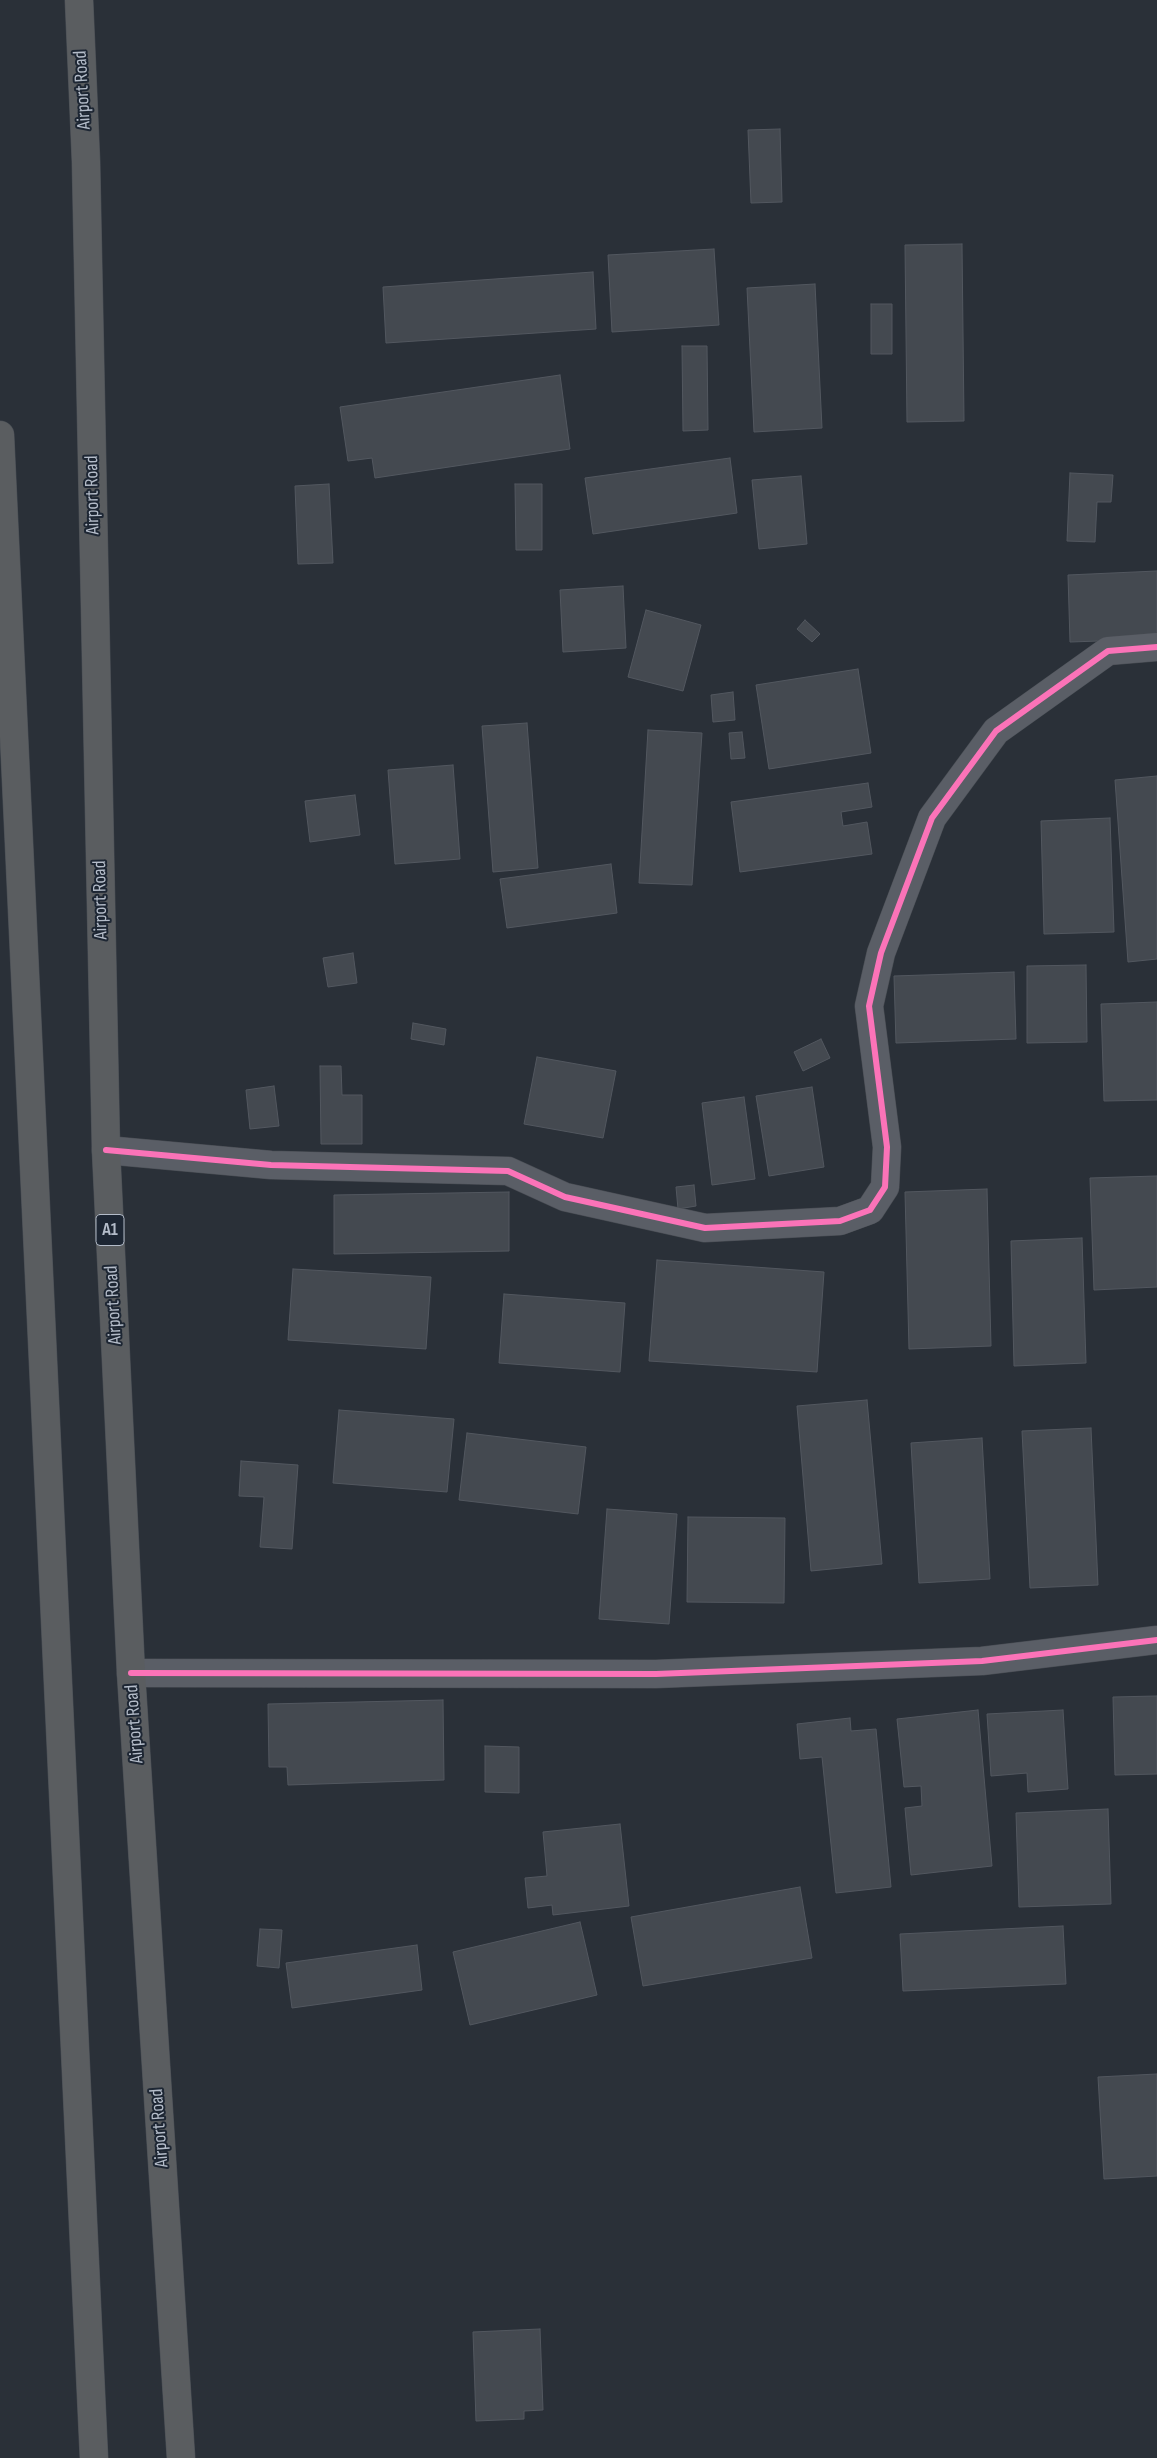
<!DOCTYPE html>
<html>
<head>
<meta charset="utf-8">
<style>
  body { margin:0 }
  canvas { display:block; background:#2a3038 }
</style>
</head>
<body>
<canvas width="1157" height="2458"></canvas>
<script>
const c = document.querySelector('canvas').getContext('2d');
c.lineJoin = 'round';
function fill(path, color) { c.fillStyle = color; c.fill(path, 'evenodd'); }
const shape = rows => new Path2D(rows.map(r => 'M' + r).join(''));
function stroke(path, color, width, dash) { c.strokeStyle = color; c.lineWidth = width; c.lineCap = dash ? 'butt' : 'round'; c.setLineDash(dash || []); c.stroke(path); }
function label(font, color, halo, rows, align = 'center') {
  c.font = font + ' "Sofia Sans Condensed",sans-serif'; c.lineWidth = 4; c.setLineDash([]); c.textBaseline = 'middle'; c.strokeStyle = halo; c.fillStyle = color; for (const [text, x, y, turn = 0] of rows) {
    c.save(); c.translate(x, y); c.rotate((+turn || 0) * Math.PI / 180); c.textAlign = isNaN(turn) ? turn : align; if (halo) c.strokeText(text, 0, 0); c.fillText(text, 0, 0); c.restore();
  }
}
const building = shape([
  [780,129,782,202,751,203,748,130,780,129],
  [962,244,964,421,907,422,905,245,962,244],
  [714,249,719,325,612,332,608,255,714,249],
  [593,272,596,329,386,343,383,287,593,272],
  [815,284,822,428,754,432,747,288,815,284],
  [871,304,892,304,892,354,871,354,871,304],
  [682,346,707,346,708,430,683,431,682,346],
  [560,375,570,449,375,478,372,458,348,461,340,407,560,375],
  [730,458,737,513,593,534,585,478,730,458],
  [1070,473,1113,475,1111,502,1097,502,1095,542,1067,541,1070,473],
  [801,476,807,544,759,549,752,480,801,476],
  [329,484,333,563,298,564,295,486,329,484],
  [515,484,542,484,542,550,516,550,515,484],
  [1157,571,1157,639,1070,642,1068,575,1157,571],
  [623,586,626,648,563,652,560,590,623,586],
  [646,610,701,625,683,691,628,677,646,610],
  [805,620,820,634,812,642,797,629,805,620],
  [858,669,871,753,769,769,756,685,858,669],
  [733,692,735,720,713,722,711,695,733,692],
  [527,723,538,868,493,872,482,726,527,723],
  [648,730,702,733,692,885,639,883,648,730],
  [742,732,745,758,731,759,729,733,742,732],
  [453,765,460,859,395,864,388,770,453,765],
  [1157,776,1157,959,1128,962,1115,780,1157,776],
  [868,783,872,807,841,812,843,826,867,822,872,854,740,872,731,802,868,783],
  [355,795,360,835,310,842,305,801,355,795],
  [1110,818,1114,932,1044,934,1041,821,1110,818],
  [611,864,617,913,507,928,500,879,611,864],
  [353,953,357,983,328,987,323,958,353,953],
  [1086,965,1087,1042,1027,1043,1027,966,1086,965],
  [1014,972,1016,1039,896,1043,894,976,1014,972],
  [1157,1002,1157,1100,1104,1101,1101,1004,1157,1002],
  [413,1023,446,1029,444,1045,411,1039,413,1023],
  [821,1039,830,1058,803,1071,794,1052,821,1039],
  [537,1057,616,1071,603,1138,524,1124,537,1057],
  [320,1066,341,1066,342,1095,362,1095,362,1144,321,1144,320,1066],
  [274,1086,279,1126,250,1129,246,1090,274,1086],
  [812,1087,824,1167,769,1176,756,1096,812,1087],
  [744,1097,755,1179,712,1185,702,1103,744,1097],
  [1157,1176,1157,1287,1094,1290,1090,1178,1157,1176],
  [694,1185,696,1206,678,1209,676,1187,694,1185],
  [987,1189,991,1346,909,1349,905,1192,987,1189],
  [509,1192,509,1251,334,1254,334,1195,509,1192],
  [1082,1238,1086,1363,1014,1366,1011,1241,1082,1238],
  [657,1260,824,1272,817,1372,649,1361,657,1260],
  [293,1269,431,1277,426,1349,288,1340,293,1269],
  [504,1294,625,1303,620,1372,499,1363,504,1294],
  [867,1400,882,1564,811,1571,797,1406,867,1400],
  [339,1410,454,1419,447,1492,333,1483,339,1410],
  [1091,1428,1098,1585,1030,1588,1022,1431,1091,1428],
  [467,1433,586,1447,578,1514,459,1500,467,1433],
  [982,1438,990,1579,919,1583,911,1443,982,1438],
  [241,1461,298,1465,292,1549,260,1547,264,1497,239,1496,241,1461],
  [607,1509,677,1514,669,1624,599,1619,607,1509],
  [688,1517,785,1518,784,1603,687,1602,688,1517],
  [1157,1696,1157,1774,1115,1775,1113,1697,1157,1696],
  [443,1700,444,1780,288,1785,287,1767,269,1767,268,1704,443,1700],
  [978,1710,992,1866,911,1875,905,1808,922,1806,921,1786,904,1787,897,1719,978,1710],
  [1063,1710,1068,1789,1028,1792,1027,1773,991,1776,987,1714,1063,1710],
  [850,1718,851,1731,876,1729,891,1887,836,1893,822,1757,800,1759,797,1724,850,1718],
  [485,1746,519,1747,519,1793,485,1792,485,1746],
  [1108,1809,1111,1904,1019,1907,1016,1813,1108,1809],
  [620,1824,629,1906,553,1915,552,1905,528,1908,525,1878,547,1876,543,1832,620,1824],
  [800,1887,812,1958,643,1986,631,1917,800,1887],
  [580,1922,597,1995,470,2025,453,1952,580,1922],
  [1063,1926,1066,1984,903,1991,900,1934,1063,1926],
  [260,1929,282,1930,279,1968,257,1966,260,1929],
  [417,1945,422,1990,292,2008,286,1963,417,1945],
  [1157,2074,1157,2176,1104,2179,1098,2077,1157,2074],
  [540,2329,543,2410,524,2411,524,2419,476,2421,473,2332,540,2329]
]);
const minor = shape([
  [106,1150,271,1165,508,1171,565,1197,705,1228,840,1221,870,1210,885,1187,887,1147,869,1006,881,953,932,818,996,731,1108,651,1157,647],
  [131,1673,656,1674,982,1661,1157,1640]
]);
const highway = shape([
  [79,0,86,162,106,1150,131,1673,181,2458],
  [0,435,94,2458]
]);
const cycleway = shape([
  [106,1150,271,1165,508,1171,565,1197,705,1228,840,1221,870,1210,885,1187,887,1147,869,1006,881,953,932,818,996,731,1108,651,1157,647],
  [131,1673,656,1674,982,1661,1157,1640]
]);
const shields = [
  [110,1230,28]
];
const shieldNames = [
  ["A1",110,1230]
];
const streetNames = [
  ["Airport Road",83,90,-93],
  ["Airport Road",93,495,-91],
  ["Airport Road",101,900,-91],
  ["Airport Road",114,1305,-93],
  ["Airport Road",135,1724,-94],
  ["Airport Road",160,2128,-94]
];
fill(building, '#444950');
stroke(building, '#52575f', 1);
stroke(minor, '#484c53', 29);
stroke(highway, '#474c53', 29);
stroke(minor, '#5a5e66', 28);
stroke(highway, '#5a5d60', 28);
stroke(cycleway, '#fb73b8', 6);
for (const [x, y, w] of shields) { const box = new Path2D(); box.roundRect(x - w / 2, y - 15.5, w, 31, 4); c.fillStyle = '#1d2633'; c.fill(box); stroke(box, '#b4bcc9', 1); }
label('bold 18px', '#b4bcc9', null, shieldNames);
label('19px', '#b4bcc9', '#1d2633', streetNames);
</script>
</body>
</html>
